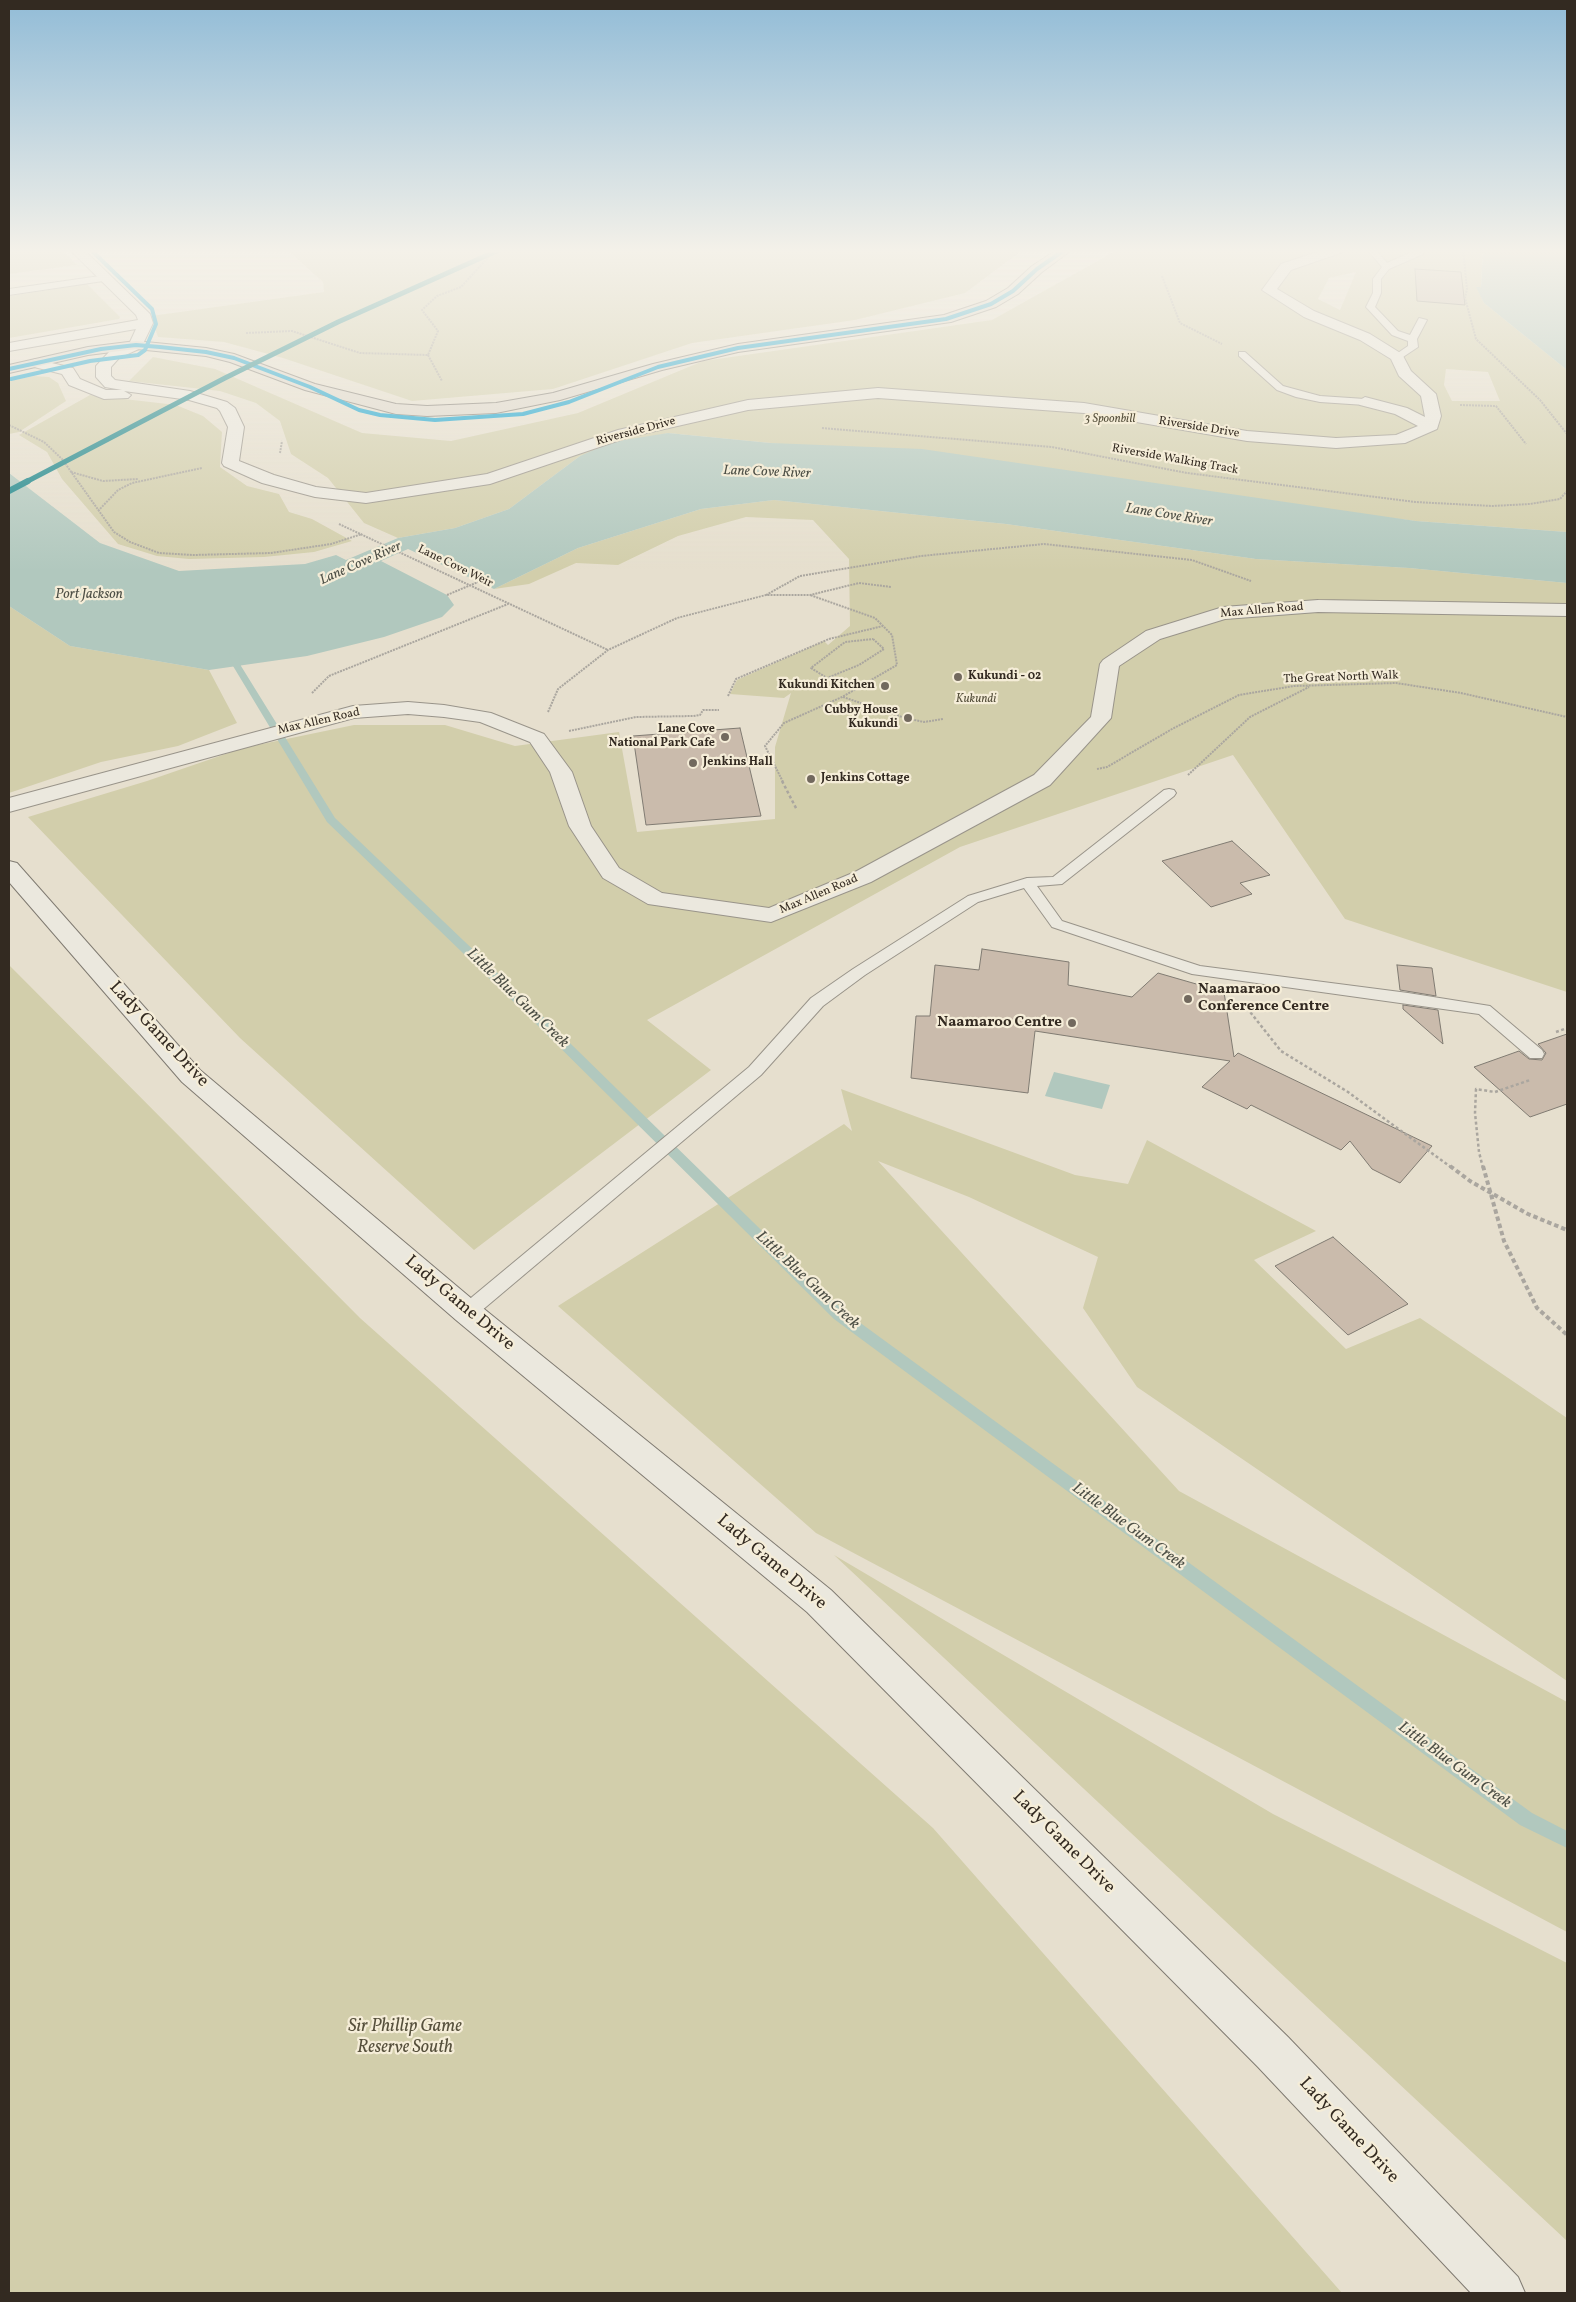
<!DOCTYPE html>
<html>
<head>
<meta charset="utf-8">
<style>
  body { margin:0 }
  #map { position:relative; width:1576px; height:2302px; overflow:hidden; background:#e6dfce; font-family:Vollkorn,serif }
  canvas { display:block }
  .frame { position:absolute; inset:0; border:10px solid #332a21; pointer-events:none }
</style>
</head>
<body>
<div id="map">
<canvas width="1576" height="2302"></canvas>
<div class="frame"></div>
</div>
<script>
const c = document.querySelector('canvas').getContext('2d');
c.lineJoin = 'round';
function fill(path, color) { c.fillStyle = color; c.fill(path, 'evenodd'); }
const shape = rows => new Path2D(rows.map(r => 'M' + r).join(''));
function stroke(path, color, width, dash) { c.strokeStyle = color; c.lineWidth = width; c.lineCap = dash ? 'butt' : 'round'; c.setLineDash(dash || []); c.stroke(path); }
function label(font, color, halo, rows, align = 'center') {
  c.font = font + ' Vollkorn,serif'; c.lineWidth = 4.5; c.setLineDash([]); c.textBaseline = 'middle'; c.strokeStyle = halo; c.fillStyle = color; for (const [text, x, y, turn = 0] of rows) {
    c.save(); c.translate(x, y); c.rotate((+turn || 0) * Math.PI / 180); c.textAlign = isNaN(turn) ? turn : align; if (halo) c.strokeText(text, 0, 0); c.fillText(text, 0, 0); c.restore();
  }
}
const green = shape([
  [9,249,61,249,77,265,9,274],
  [286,249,1024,249,965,293,855,320,692,343,553,389,412,401,283,358,224,342,158,337,151,316,324,292,323,282],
  [1119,249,1483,249,1481,288,1477,287,1484,303,1567,370,1567,532,1416,521,771,443,668,433,580,456,509,509,455,528,398,538,364,523,328,478,291,454,280,421,256,403,220,391,129,381,153,357,215,369,362,433,451,441,578,413,703,361,992,320],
  [1356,272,1340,310,1318,299,1329,278],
  [1446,369,1488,372,1500,401,1452,401,1444,385],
  [87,284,120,317,119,319,9,338,9,296],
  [34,376,49,377,58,383,66,401,19,432,9,434,9,381],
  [90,395,176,405,203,416,222,432,220,467,247,486,279,494,289,512,312,519,352,541,314,552,264,557,189,559,157,556,118,544,62,479,47,452,19,435],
  [774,500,1006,524,1256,559,1409,568,1567,583,1567,992,1345,919,1233,755,960,847,647,1020,711,1070,474,1250,240,1038,28,817,147,781,243,748,354,725,445,725,515,746,619,732,637,832,775,819,775,747,791,693,784,698,730,694,737,680,824,641,828,645,850,626,849,559,813,520,746,517,678,536,618,565,576,563,529,584,494,589,578,548,701,509],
  [9,606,70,646,209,670,237,723,178,746,101,762,9,793],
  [9,965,360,1318,933,1828,1342,2293,9,2293],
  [841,1089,1075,1175,1128,1184,1147,1140,1316,1231,1254,1260,1346,1349,1420,1318,1567,1418,1567,1681,1137,1387,1083,1308,1098,1257,969,1197,878,1161,1179,1491,1567,1702,1567,1932,816,1533,558,1306,844,1124,852,1131],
  [834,1555,1273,1814,1567,1963,1567,2241]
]);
const water = shape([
  [1483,249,1567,249,1567,370,1484,303,1476,287,1481,287],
  [668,433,771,443,922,449,1416,521,1567,532,1567,583,1409,568,1256,559,1006,524,774,500,701,509,578,548,494,589,408,549,381,561,447,595,454,605,442,617,384,637,307,656,209,670,70,646,9,606,9,473,100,543,179,571,305,564,336,555,346,560,398,538,455,528,509,509,580,456,612,442],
  [1054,1072,1110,1085,1102,1109,1045,1096]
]);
const stream = shape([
  [233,647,237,650,241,666,335,818,528,1002,844,1311,1532,1813,1567,1831,1567,1848,1520,1825,834,1319,520,1008,327,822,233,666,229,650,233,647]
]);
const building = shape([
  [1415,269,1461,272,1465,305,1417,301,1415,269],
  [740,728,761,816,646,825,633,736,740,728],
  [1232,841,1270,875,1240,883,1252,894,1211,907,1162,861,1232,841],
  [982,949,1069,962,1068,985,1132,997,1158,973,1224,992,1234,1057,1238,1053,1432,1146,1400,1183,1372,1169,1350,1141,1341,1150,1251,1105,1247,1109,1202,1087,1230,1061,1035,1031,1028,1093,911,1078,916,1016,930,1016,935,965,979,970,982,949],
  [1397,965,1432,968,1436,996,1400,990,1397,965],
  [1403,1005,1438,1010,1443,1044,1403,1009,1403,1005],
  [1567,1034,1567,1104,1530,1117,1474,1067,1519,1051,1529,1059,1542,1060,1546,1053,1538,1044,1567,1034],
  [1333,1237,1408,1304,1348,1335,1275,1266,1333,1237]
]);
const pathFar2 = shape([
  [1463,249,1467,289,1465,298,1476,339,1540,400,1567,434],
  [1162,276,1180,323,1222,344],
  [246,333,292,331,360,353,428,355,438,331,422,310,437,296,461,287,496,249],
  [428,355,442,381],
  [1460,405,1496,406,1526,444],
  [9,425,44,442,62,459,114,532,130,542,159,553,193,555,271,553,331,544,362,534],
  [822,428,1052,447,1187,473,1415,502,1492,506,1530,504,1560,499,1567,491],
  [280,453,282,441],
  [71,472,103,481,138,479],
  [98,511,118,490,132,483,202,468],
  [339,524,608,650],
  [447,595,478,582],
  [766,595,800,576,921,556,1044,544,1192,560,1251,581],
  [873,639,884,649,859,665,827,678,811,668,845,642,873,639],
  [312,693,329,676,508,604],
  [728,696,736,679,829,639,883,626],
  [843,697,905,718,924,722,943,719],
  [548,712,558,689,608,650,677,618,766,595,810,595,859,583,891,587],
  [569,731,636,717,693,716,700,715,703,710,719,710],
  [1097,769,1107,767,1172,729,1239,695,1294,686,1396,683,1461,693,1567,717],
  [1188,775,1250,717,1309,687],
  [783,782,765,746,784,723,842,697,897,665,892,635,875,618,810,595]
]);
const pathFar1 = shape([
  [782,781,797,810],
  [1247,1008,1281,1051,1348,1092,1452,1168],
  [1556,1032,1567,1028],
  [1483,1168,1479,1152,1475,1113,1476,1089,1495,1092,1530,1080]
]);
const path = shape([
  [1450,1166,1470,1181,1528,1214,1567,1230],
  [1483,1166,1504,1241,1537,1308,1567,1335]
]);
const service = shape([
  [1367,249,1375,249,1387,263,1418,249,1426,249,1423,254,1389,269,1381,279,1381,293,1375,307,1398,331,1410,335,1419,318,1427,320,1417,339,1418,347,1400,359,1392,357,1408,346,1408,341,1392,335,1366,307,1373,293,1373,279,1382,267,1367,249],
  [107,275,111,278,110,280,9,295,9,289,107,275],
  [1239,352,1245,352,1283,386,1320,396,1365,399,1370,402,1365,405,1320,402,1296,397,1277,390,1239,356,1239,352],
  [1169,789,1174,790,1176,793,1174,796,1062,884,1037,886,1062,921,1200,966,1408,993,1490,1006,1542,1050,1544,1054,1542,1058,1530,1058,1479,1014,1192,974,1052,927,1024,888,978,902,865,975,823,1006,761,1075,474,1317,467,1319,460,1317,457,1312,460,1307,749,1067,811,998,853,969,968,896,1027,878,1053,877,1164,790,1169,789]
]);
const minor = shape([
  [69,249,83,249,150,314,153,323,141,348,119,358,111,367,111,376,115,380,190,391,227,402,235,408,244,427,239,461,274,475,316,487,366,493,487,474,618,430,748,400,878,388,1084,403,1247,431,1336,438,1396,435,1418,426,1395,414,1360,405,1357,402,1365,397,1407,408,1425,417,1421,396,1399,376,1391,359,1360,340,1304,317,1262,290,1281,264,1326,249,1345,249,1343,252,1291,270,1277,289,1314,311,1370,334,1402,354,1411,371,1436,394,1441,416,1437,429,1405,443,1336,448,1247,441,1084,413,878,398,748,410,629,437,490,484,366,503,315,497,262,483,224,466,222,463,228,427,220,411,217,408,189,400,124,391,131,395,128,398,104,399,69,385,62,374,30,366,28,363,35,359,73,368,80,379,106,390,122,390,105,387,96,377,96,366,109,352,130,342,136,329,9,351,9,343,138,320,136,315,69,249],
  [1318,600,1567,604,1567,616,1318,612,1225,619,1160,639,1119,666,1111,718,1050,785,871,882,771,922,648,904,603,878,569,826,550,772,530,742,480,722,444,717,408,714,354,718,9,812,9,798,353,706,408,702,444,705,491,713,544,734,572,772,591,826,619,868,662,893,769,908,855,872,1034,775,1091,717,1100,664,1103,660,1146,631,1223,607,1318,600]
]);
const secondary = shape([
  [9,861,17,863,200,1070,478,1304,831,1590,1288,2037,1518,2277,1525,2293,1471,2293,1258,2067,807,1612,456,1320,182,1082,9,882,9,861]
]);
const primary = shape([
  [1058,249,1073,249,1042,272,1018,294,996,307,951,322,738,352,662,370,560,400,496,413,427,416,396,414,305,390,230,362,206,356,136,349,88,355,9,373,9,365,88,347,136,341,206,348,234,354,315,384,396,404,427,406,496,403,553,393,653,364,738,344,944,315,986,301,1008,288,1032,266,1058,249]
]);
const bus1 = shape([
  [9,369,101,349,136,345,160,347,206,352,234,358,310,387,359,410,380,415,435,420,523,414,569,402,658,367,738,348,946,319,991,304,1013,291,1037,269,1066,249]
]);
const bus2 = shape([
  [11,379,90,361,138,355,145,350,156,324,152,309,90,249]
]);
const metro1Far1 = shape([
  [26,482,225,378,338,322,501,249]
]);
const metro1 = shape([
  [9,491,28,481]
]);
const markers = [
  [958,677,5,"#72695e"],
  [885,686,5,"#72695e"],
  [908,718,5,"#72695e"],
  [725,737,5,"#72695e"],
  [693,763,5,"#72695e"],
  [811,779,5,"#72695e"],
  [1188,999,5,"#72695e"],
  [1072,1023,5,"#72695e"]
];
const farParknames = [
  ["3 Spoonbill",1110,420],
  ["Kukundi",976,700]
];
const farStreetnames = [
  ["Riverside Drive",1199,428,9],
  ["Riverside Drive",636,432,-15],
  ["Riverside Walking Track",1175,460,10],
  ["Lane Cove Weir",455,567,26],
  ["Max Allen Road",1262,611,-5],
  ["The Great North Walk",1341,678,-2],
  ["Max Allen Road",319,722,-13],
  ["Max Allen Road",819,895,-23]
];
const farPoinames = [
  ["Kukundi - 02",968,677],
  ["Kukundi Kitchen",875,686,"right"],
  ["Cubby House",898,711,"right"],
  ["Kukundi",898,725,"right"],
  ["Lane Cove",715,730,"right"],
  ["National Park Cafe",715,744,"right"],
  ["Jenkins Hall",703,763],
  ["Jenkins Cottage",821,779]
];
const farWaternames = [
  ["Lane Cove River",767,473,2],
  ["Lane Cove River",1169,516,9],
  ["Lane Cove River",361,564,-24],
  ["Port Jackson",89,595]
];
const poiNames = [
  ["Naamaraoo",1198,990],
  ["Conference Centre",1198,1007],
  ["Naamaroo Centre",1062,1023,"right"]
];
const waterNames = [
  ["Little Blue Gum Creek",517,999,44],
  ["Little Blue Gum Creek",807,1281,43],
  ["Little Blue Gum Creek",1128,1527,36],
  ["Little Blue Gum Creek",1454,1766,36]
];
const nearStreetnames = [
  ["Lady Game Drive",158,1035,47],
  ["Lady Game Drive",459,1304,40],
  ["Lady Game Drive",771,1563,40],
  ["Lady Game Drive",1063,1843,45],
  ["Lady Game Drive",1348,2131,47]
];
const nearParknames = [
  ["Sir Phillip Game",405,2028],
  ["Reserve South",405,2049]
];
fill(green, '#d2ceab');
fill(water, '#b1c8be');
fill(stream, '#b1c8be');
fill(building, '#cabbac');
stroke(building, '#807b72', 1);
stroke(service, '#99948a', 2);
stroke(minor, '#99948a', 2);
stroke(secondary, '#807b72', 2);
stroke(primary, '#807b72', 2);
stroke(pathFar2, '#aaa69f', 2, [2, 1]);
stroke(pathFar1, '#aaa69f', 2.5, [3, 2.5]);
stroke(path, '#aaa69f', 4, [4.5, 3]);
fill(service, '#ebe8de');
fill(minor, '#ebe8de');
fill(secondary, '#ebe8de');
fill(primary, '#ded7ca');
stroke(bus1, '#08a0d0', 4);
stroke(bus2, '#08a0d0', 4);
stroke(metro1Far1, '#168388', 5);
stroke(metro1, '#168388', 6);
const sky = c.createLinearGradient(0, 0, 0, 571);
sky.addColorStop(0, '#92bcd7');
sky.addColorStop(0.44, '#f4f1e9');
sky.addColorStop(1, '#f4f1e900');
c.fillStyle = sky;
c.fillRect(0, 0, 1576, 571);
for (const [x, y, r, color] of markers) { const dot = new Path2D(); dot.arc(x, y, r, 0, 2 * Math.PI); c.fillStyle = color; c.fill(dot); stroke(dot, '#f5edd8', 2); }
label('italic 12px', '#56503c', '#f5edd8', farParknames);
label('12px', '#332a21', '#f5edd8', farStreetnames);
label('bold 12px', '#332a21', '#f5edd8', farPoinames, 'left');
label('italic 14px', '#4d4f46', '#f5edd8', farWaternames);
label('bold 15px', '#332a21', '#f5edd8', poiNames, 'left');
label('italic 16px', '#4d4f46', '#f5edd8', waterNames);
label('18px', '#332a21', '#f5edd8', nearStreetnames);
label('italic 18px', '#56503c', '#f5edd8', nearParknames);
</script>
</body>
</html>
